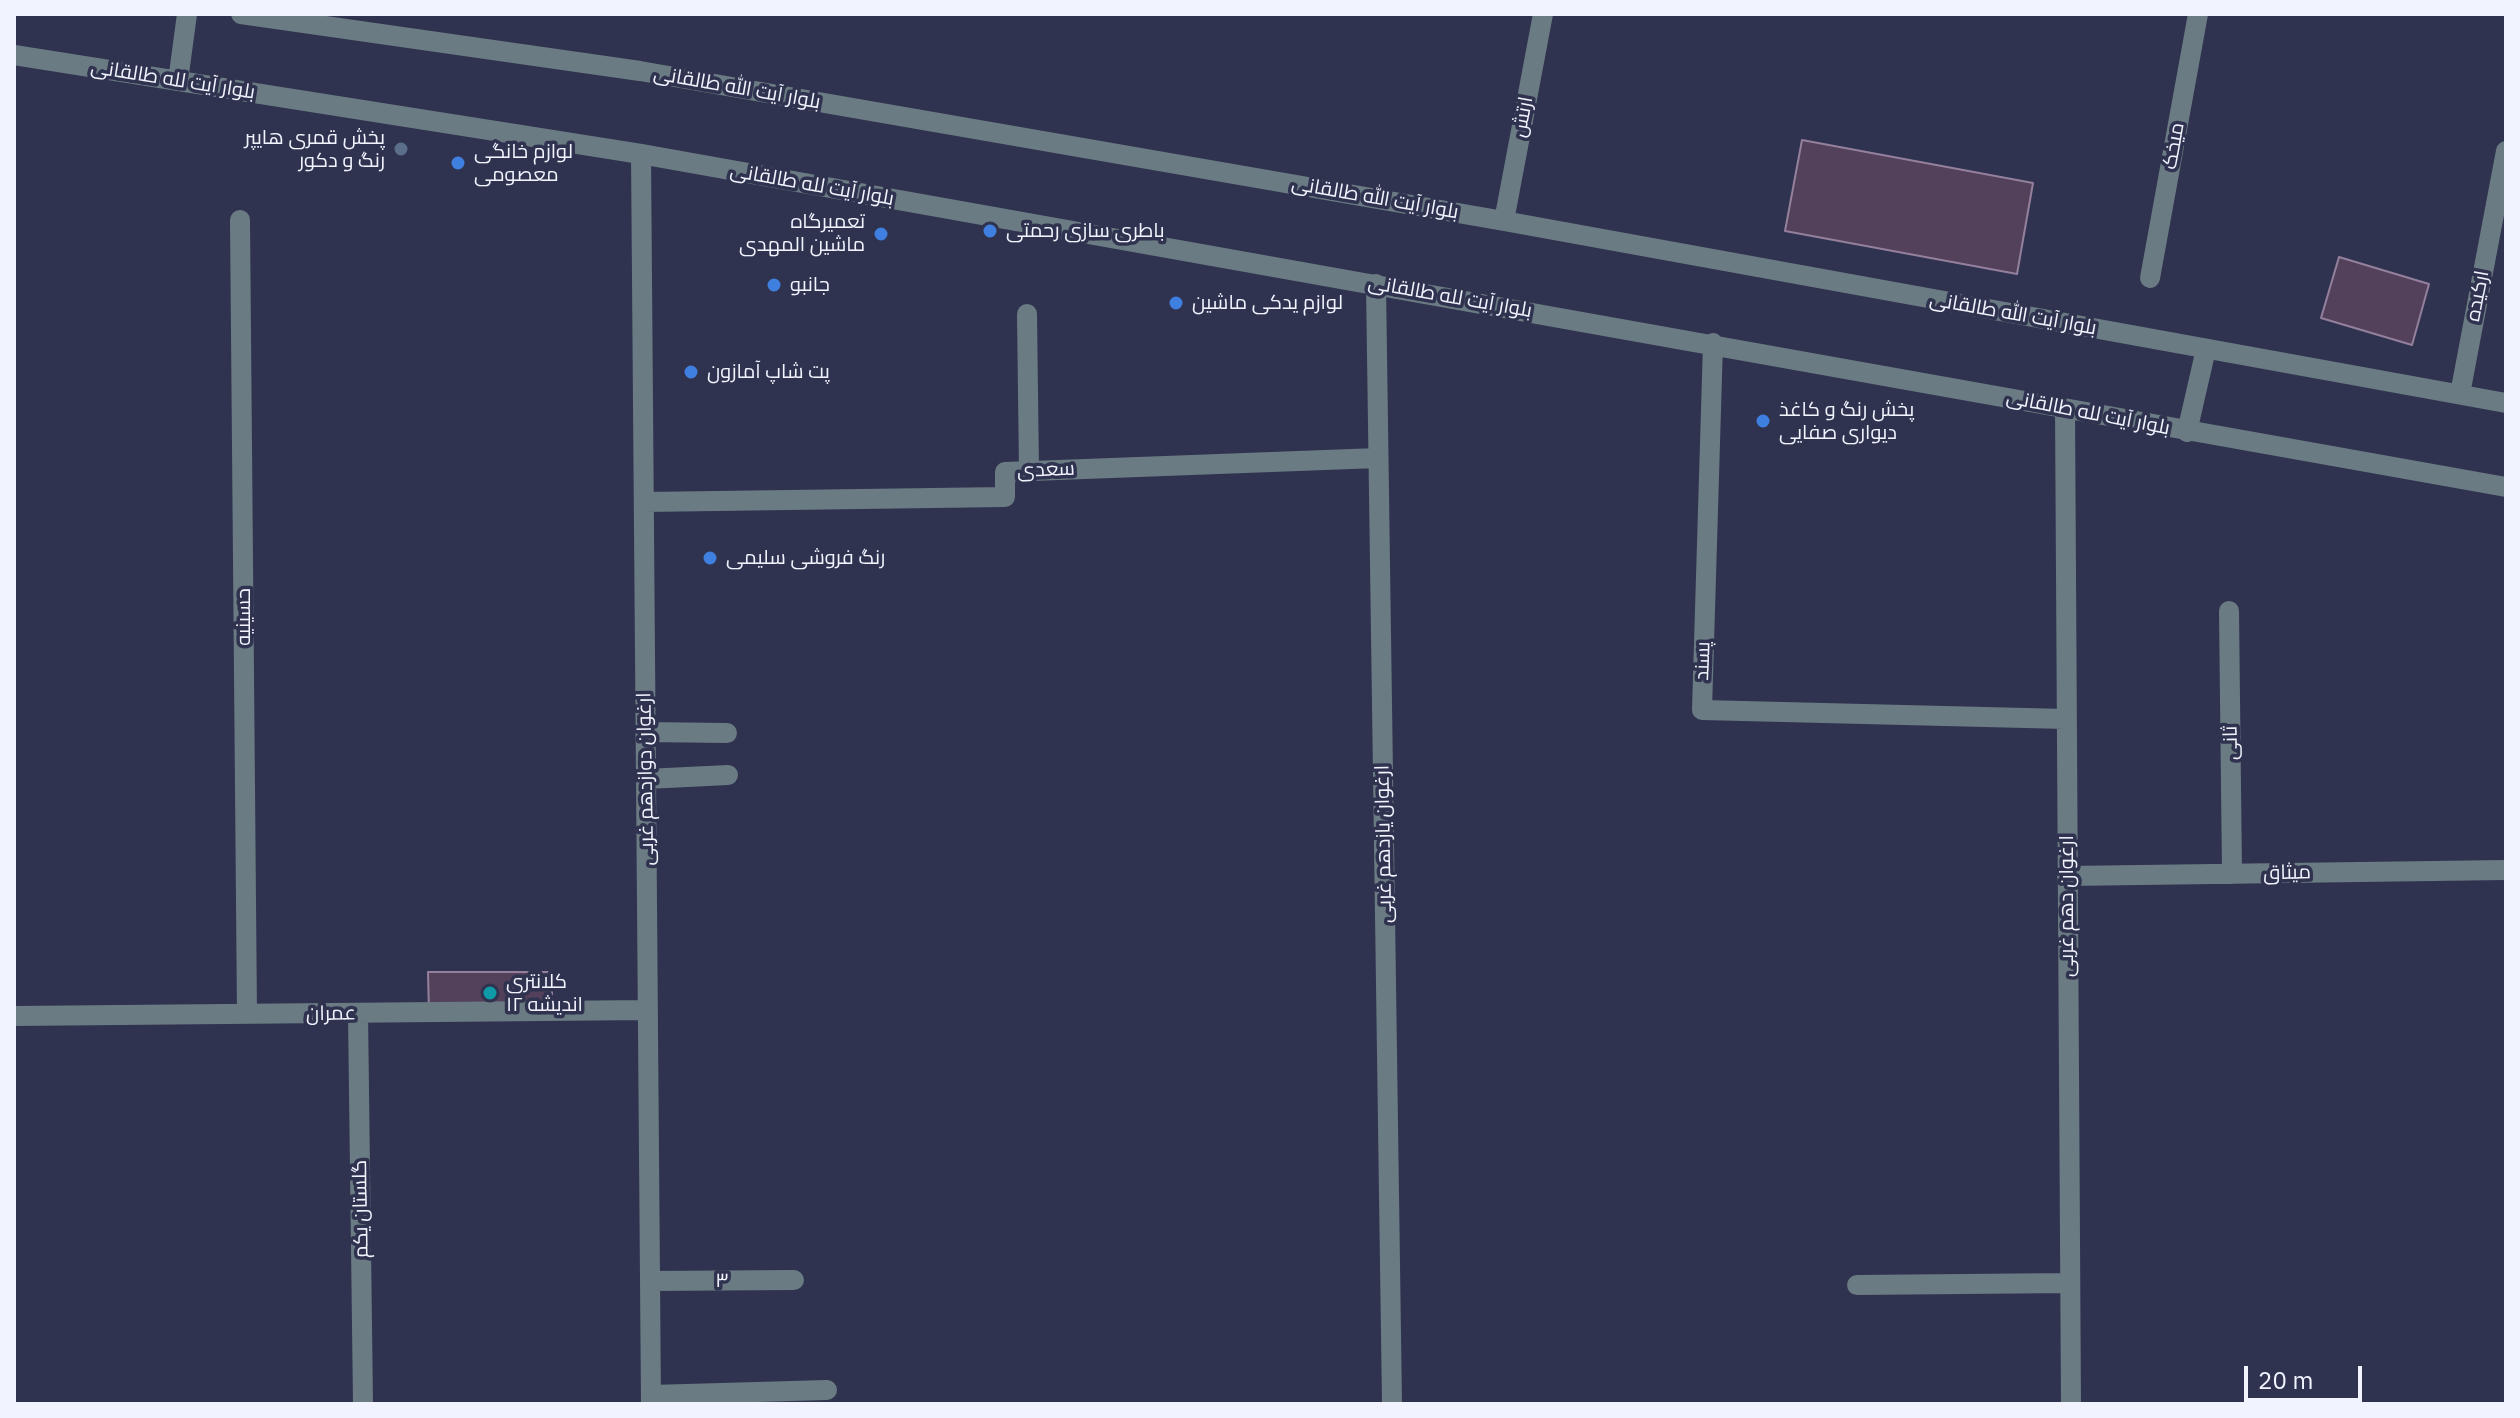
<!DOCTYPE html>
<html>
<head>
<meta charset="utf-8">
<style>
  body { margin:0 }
  #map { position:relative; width:2520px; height:1418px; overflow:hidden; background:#30334f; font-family:"IBM Plex Sans",sans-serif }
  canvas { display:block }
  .frame { position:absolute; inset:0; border:16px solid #f1f3fe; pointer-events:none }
  .scale { position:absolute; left:2244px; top:1366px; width:118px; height:36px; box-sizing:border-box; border:4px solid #f1f3fe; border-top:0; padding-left:10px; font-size:24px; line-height:28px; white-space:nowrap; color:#f1f3fe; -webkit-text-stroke:6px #30334f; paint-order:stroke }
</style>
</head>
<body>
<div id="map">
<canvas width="2520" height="1418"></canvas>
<div class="frame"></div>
<div class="scale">20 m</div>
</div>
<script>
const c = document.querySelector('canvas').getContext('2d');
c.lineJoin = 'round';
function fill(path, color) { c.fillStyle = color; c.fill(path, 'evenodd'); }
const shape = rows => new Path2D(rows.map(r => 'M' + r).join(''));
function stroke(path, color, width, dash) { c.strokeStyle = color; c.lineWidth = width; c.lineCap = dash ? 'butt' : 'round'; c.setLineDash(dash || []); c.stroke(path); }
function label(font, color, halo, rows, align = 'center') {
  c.font = font + ' "IBM Plex Sans",Cairo,sans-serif'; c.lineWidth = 7; c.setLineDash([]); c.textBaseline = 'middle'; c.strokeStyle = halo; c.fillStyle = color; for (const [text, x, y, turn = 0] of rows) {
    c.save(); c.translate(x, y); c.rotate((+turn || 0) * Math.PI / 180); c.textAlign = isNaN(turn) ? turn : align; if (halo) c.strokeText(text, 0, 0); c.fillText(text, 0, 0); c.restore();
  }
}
const building = shape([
  [1802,140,2033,183,2017,274,1785,231,1802,140],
  [2339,257,2429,284,2412,345,2321,318,2339,257],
  [428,972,552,972,552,1014,429,1014,428,972]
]);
const minor = shape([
  [241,14,640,71,1504,221,2506,403],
  [14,55,641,154,2506,487],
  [178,81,187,14],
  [641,154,651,1404],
  [240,220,247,1014],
  [1504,221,1543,14],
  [2150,278,2198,14],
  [1376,284,1392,1404],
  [1027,314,1029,471],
  [1713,343,1702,710,2066,719],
  [2460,394,2506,151],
  [2065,408,2071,1404],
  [2187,432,2206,349],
  [644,502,1005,497,1005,472,1378,458],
  [2229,611,2232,874],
  [645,732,727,733],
  [646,779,728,775],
  [2067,876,2506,870],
  [358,1013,363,1404],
  [14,1016,648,1010],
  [650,1281,794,1280],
  [1857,1285,2070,1283],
  [651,1395,827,1390]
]);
const markers = [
  [401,149,8,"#5c6f8a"],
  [458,163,8,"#3f7fe0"],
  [990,231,8,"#3f7fe0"],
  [881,234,8,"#3f7fe0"],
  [774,285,8,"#3f7fe0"],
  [1176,303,8,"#3f7fe0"],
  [691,372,8,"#3f7fe0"],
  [1763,421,8,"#3f7fe0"],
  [710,558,8,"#3f7fe0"],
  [490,993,8,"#0f9aa8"]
];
const streetNames = [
  ["بلوار آیت لله طالقانی",173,80,9],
  ["بلوار آیت الله طالقانی",737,88,10],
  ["ارتش",1523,117,-79],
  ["میخک",2174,146,-80],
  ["بلوار آیت لله طالقانی",812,185,10],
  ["بلوار آیت الله طالقانی",1375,198,10],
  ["ارکیده",2478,296,-79],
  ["بلوار آیت لله طالقانی",1450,297,10],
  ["بلوار آیت الله طالقانی",2013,314,10],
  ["بلوار آیت لله طالقانی",2088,413,11],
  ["سعدی",1046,470,-2],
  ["حسینیه",244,617,-90],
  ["پسند",1703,661,-88],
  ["ثانی",2231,743,-91],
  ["ارغوان دوازدهم غربی",646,779,-91],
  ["ارغوان یازدهم غربی",1384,844,-91],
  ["میثاق",2287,873,-1],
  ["ارغوان دهم غربی",2067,906,-90],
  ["عمران",331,1014,-1],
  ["گلستان یکم",361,1209,-91],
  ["۳",722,1281]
];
const poiNames = [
  ["پخش قمری هایپر",385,138,"right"],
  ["رنگ و دکور",385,161,"right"],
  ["لوازم خانگی",474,152],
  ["معصومی",474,175],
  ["تعمیرگاه",865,222,"right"],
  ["ماشین المهدی",865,245,"right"],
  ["باطری سازی رحمتی",1006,231],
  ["جانبو",790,285],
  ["لوازم یدکی ماشین",1192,303],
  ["پت شاپ آمازون",707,372],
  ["پخش رنگ و کاغذ",1779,410],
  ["دیواری صفایی",1779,433],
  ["رنگ فروشی سلیمی",726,558],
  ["کلانتری",506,982],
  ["۱۲ اندیشه",506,1005]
];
fill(building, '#53415c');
stroke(building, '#94809d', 2);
stroke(minor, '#6b7b83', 20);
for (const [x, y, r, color] of markers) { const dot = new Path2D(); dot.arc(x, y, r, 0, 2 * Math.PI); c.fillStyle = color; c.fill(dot); stroke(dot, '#30334f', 3); }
label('20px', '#f1f3fe', '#30334f', streetNames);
label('20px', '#f1f3fe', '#30334f', poiNames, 'left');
</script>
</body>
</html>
